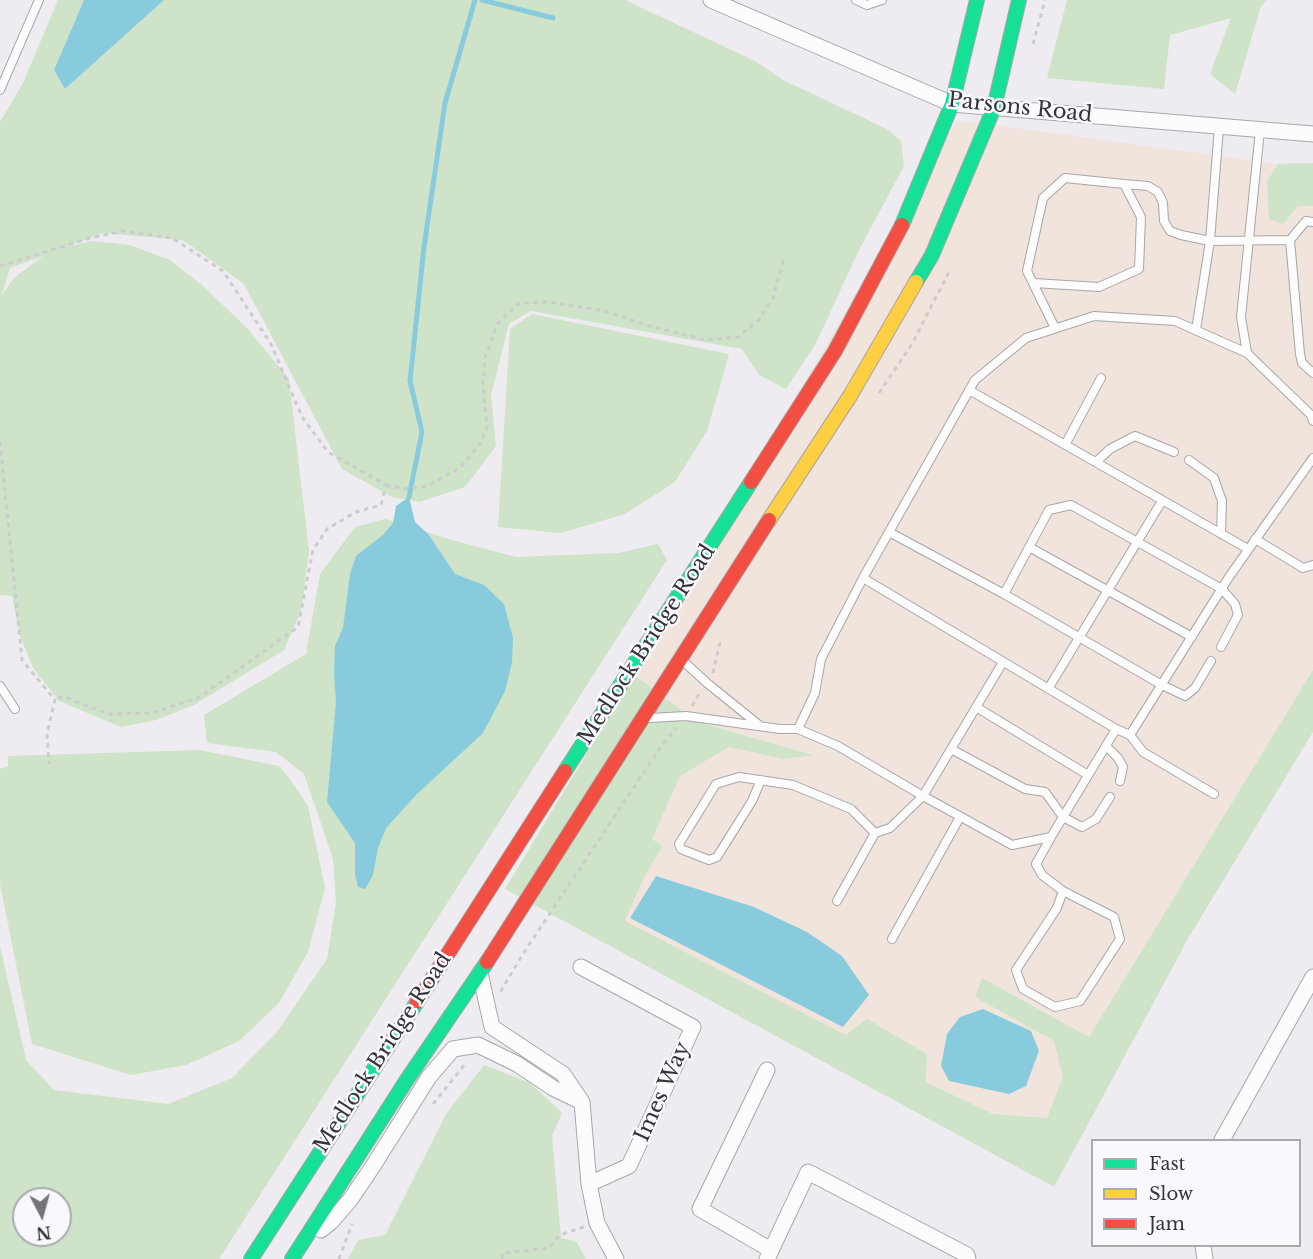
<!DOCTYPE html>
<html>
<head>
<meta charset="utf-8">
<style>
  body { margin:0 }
  #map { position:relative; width:1313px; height:1259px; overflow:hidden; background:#eeecf0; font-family:"Libre Baskerville",serif }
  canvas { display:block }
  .legend { position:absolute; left:1091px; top:1139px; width:210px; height:108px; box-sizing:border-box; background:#faf8ff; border:2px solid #abaaaf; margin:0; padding:8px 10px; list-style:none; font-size:18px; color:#353436 }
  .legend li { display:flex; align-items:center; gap:12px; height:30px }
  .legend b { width:30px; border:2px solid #abaaaf }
  .north { position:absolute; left:12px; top:1187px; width:60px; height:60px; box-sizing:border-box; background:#faf8ff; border:2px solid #abaaaf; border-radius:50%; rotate:174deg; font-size:16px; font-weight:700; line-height:24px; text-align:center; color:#353436 }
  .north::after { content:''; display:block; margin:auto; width:21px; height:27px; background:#767477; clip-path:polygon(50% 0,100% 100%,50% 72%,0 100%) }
</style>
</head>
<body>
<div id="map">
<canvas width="1313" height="1259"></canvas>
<ul class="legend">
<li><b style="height:8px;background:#16e098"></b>Fast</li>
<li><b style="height:8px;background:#ffcf43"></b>Slow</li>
<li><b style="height:8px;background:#f24e42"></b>Jam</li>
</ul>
<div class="north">N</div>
</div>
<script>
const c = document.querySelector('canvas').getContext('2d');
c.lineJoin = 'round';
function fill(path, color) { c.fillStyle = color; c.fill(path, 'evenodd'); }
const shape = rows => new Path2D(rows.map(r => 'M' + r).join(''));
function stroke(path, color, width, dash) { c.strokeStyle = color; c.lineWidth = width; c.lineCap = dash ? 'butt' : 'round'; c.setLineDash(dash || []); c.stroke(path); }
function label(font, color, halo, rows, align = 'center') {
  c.font = font + ' "Libre Baskerville",serif'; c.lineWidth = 5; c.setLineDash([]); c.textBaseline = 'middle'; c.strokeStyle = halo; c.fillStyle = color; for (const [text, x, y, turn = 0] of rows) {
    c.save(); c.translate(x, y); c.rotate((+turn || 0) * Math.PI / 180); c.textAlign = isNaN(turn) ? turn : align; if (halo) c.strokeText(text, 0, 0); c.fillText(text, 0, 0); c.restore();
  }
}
const commercial = shape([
  [957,120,1278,164,1267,181,1298,206,1313,206,1313,670,1089,1037,982,979,975,997,1054,1041,1063,1077,1047,1118,994,1114,926,1082,927,1054,867,1019,846,1035,625,921,644,877,663,846,652,839,680,776,729,747,783,759,811,754,698,722,634,675]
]);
const green = shape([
  [58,0,84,0,54,70,65,89,164,0,625,0,755,61,783,80,889,130,901,141,904,166,858,252,816,343,786,389,759,375,742,349,531,311,509,324,491,395,496,446,465,487,419,502,392,497,342,469,244,284,183,240,103,233,66,247,92,241,130,245,170,260,202,285,247,328,289,379,309,552,301,611,284,650,194,705,156,720,121,727,59,701,33,668,20,636,12,596,0,595,0,122,23,83],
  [43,256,14,278,2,295,10,268],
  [1067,0,1266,0,1260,9,1235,94,1210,74,1231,18,1170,35,1164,89,1047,78],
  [1313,163,1313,206,1298,206,1283,224,1269,219,1267,181,1278,164],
  [532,314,729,354,707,431,675,482,625,514,561,533,498,527,510,329],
  [385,519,452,540,516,557,618,553,658,544,667,560,219,1259,0,1259,0,946,26,1060,54,1090,168,1104,232,1078,277,1032,327,959,336,902,333,859,304,774,276,752,207,743,204,715,306,654,320,574,355,527],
  [24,1199,60,1199,60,1235,24,1235],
  [1313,670,1313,732,1189,937,1054,1187,505,889,634,675,698,722,813,755,783,759,729,747,680,776,652,839,663,846,644,877,625,921,846,1035,867,1019,927,1054,926,1082,993,1114,1047,1118,1063,1077,1054,1041,975,997,982,978,1089,1037],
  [200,750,279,766,290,779,308,806,325,888,308,952,279,1003,239,1041,186,1065,131,1075,32,1044,0,884,0,769,8,766,8,756],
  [484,1065,530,1083,562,1113,552,1136,561,1238,576,1241,586,1259,348,1259,358,1240,385,1235,446,1114]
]);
const water = shape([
  [84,0,164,0,65,89,54,70],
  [409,497,415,522,429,535,455,574,484,585,504,604,513,638,512,662,505,691,483,733,416,795,386,828,378,848,373,875,365,889,358,887,355,874,355,843,327,802,336,702,334,672,335,646,343,628,350,574,356,556,383,535,393,523,396,506],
  [656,876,754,907,807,932,842,956,869,995,843,1027,630,918],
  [983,1009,1031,1031,1039,1051,1026,1086,1009,1094,949,1081,941,1066,947,1034,960,1017]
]);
const stream = shape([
  [482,0,553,18],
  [409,497,422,432,410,381,424,247,445,103,475,0]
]);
const path = shape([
  [1033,44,1045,0],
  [0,266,90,238,124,231,172,238,223,271,271,344,302,417,328,452,386,485,381,505,356,512,327,529,313,550,298,627,200,697,152,713,108,714,63,696,55,700],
  [879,393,912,344,950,270],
  [0,442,22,660,55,700,47,733,49,764],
  [386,485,405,489,427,486,460,468,481,443,487,426,483,385,485,358,497,324,519,303,548,302,605,311,649,326,706,340,738,337,759,320,773,298,784,258],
  [713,673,721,638],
  [692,706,701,691],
  [501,992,502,989,523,954,662,745,676,728],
  [433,1104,466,1063],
  [339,1259,352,1224],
  [502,1259,503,1253,549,1248,556,1239,565,1233,584,1227]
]);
const lane = shape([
  [856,0,867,5,882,0],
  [0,90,39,0],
  [1124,184,1148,186,1158,192,1163,203,1164,221,1170,231,1181,235,1210,241,1290,240],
  [1313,222,1306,221,1290,240,1300,354,1302,363,1313,373],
  [1034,283,1099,287,1139,269,1141,217,1124,184,1065,178,1043,198,1027,271,1055,328],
  [1196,330,1210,241,1219,127],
  [1247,353,1241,317,1260,130],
  [969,390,1248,549],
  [1313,421,1311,415,1247,353,1175,321,1094,316,1026,338,975,380,863,578,821,659,815,693,798,729,838,746,923,796,1012,845,1051,837,1116,729,1130,735,1229,577,1313,458],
  [1065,445,1101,378],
  [1189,460,1214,478,1222,501,1221,534],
  [1096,462,1110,449,1135,436,1174,452],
  [889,532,1004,594],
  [1255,539,1303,568,1313,565],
  [1029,547,1192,637],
  [863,578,1116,729],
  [683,661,707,683,759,725],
  [1211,661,1195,688,1185,696,1162,685,1004,594,1049,510,1071,505,1222,589,1235,604,1238,615,1221,647],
  [0,686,15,709],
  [1048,689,1162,501],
  [976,707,1088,775],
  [650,718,686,716,780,729,798,729],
  [1130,735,1143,752,1214,794],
  [1106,746,1118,758,1123,767,1120,781],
  [951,749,1025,789,1045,792,1063,817,1082,827,1096,819,1110,797],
  [761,780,752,801,717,857,709,860,681,849,679,844,716,784,739,777,793,785,851,809,875,833],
  [1051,837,1036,864,1042,875,1063,891,1114,917,1120,939,1080,1001,1055,1007,1023,989,1016,970,1057,908,1063,891],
  [837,901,875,833,890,828,923,796,1003,662],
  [892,939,960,817]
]);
const street = shape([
  [711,0,952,104,1313,134],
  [581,967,693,1027,629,1166,589,1184],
  [480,973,492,1027,563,1074,582,1102,589,1184,597,1223,616,1259],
  [767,1070,700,1209,771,1250],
  [1222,1140,1313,977],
  [321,1230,331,1222,350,1200,373,1166,429,1077,453,1049,478,1045,517,1064,553,1088,582,1102],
  [1203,1246,1205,1259],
  [767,1259,808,1172,967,1255,968,1259]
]);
const fast = shape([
  [902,225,952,104,977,0],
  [916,282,932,255,994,108,1019,0],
  [565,771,751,482],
  [251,1259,417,1002],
  [292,1259,406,1081,487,962]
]);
const slow = shape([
  [769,520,850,396,916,282]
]);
const jam = shape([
  [751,482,835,351,902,225],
  [487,962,769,520],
  [417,1002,565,771]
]);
const streetNames = [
  ["Parsons Road",1020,108,6],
  ["Medlock Bridge Road",647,645,-57],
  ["Medlock Bridge Road",383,1053,-57],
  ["Imes Way",663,1092,-66]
];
fill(commercial, '#f0e4dd');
fill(green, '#cee3c8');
fill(water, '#88cbdd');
stroke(stream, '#88cbdd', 5);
stroke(lane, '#a7a6a8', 10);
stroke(street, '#a7a6a8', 17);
stroke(fast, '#a7a6a8', 16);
stroke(slow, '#a7a6a8', 16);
stroke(jam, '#a7a6a8', 16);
stroke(path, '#cccccd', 3, [4.5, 4.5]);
stroke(lane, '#fcfcfd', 8);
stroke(street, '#fcfcfd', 15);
stroke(fast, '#16e098', 14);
stroke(slow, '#ffcf43', 14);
stroke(jam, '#f24e42', 14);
label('21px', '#353436', '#faf8ff', streetNames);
</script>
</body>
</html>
